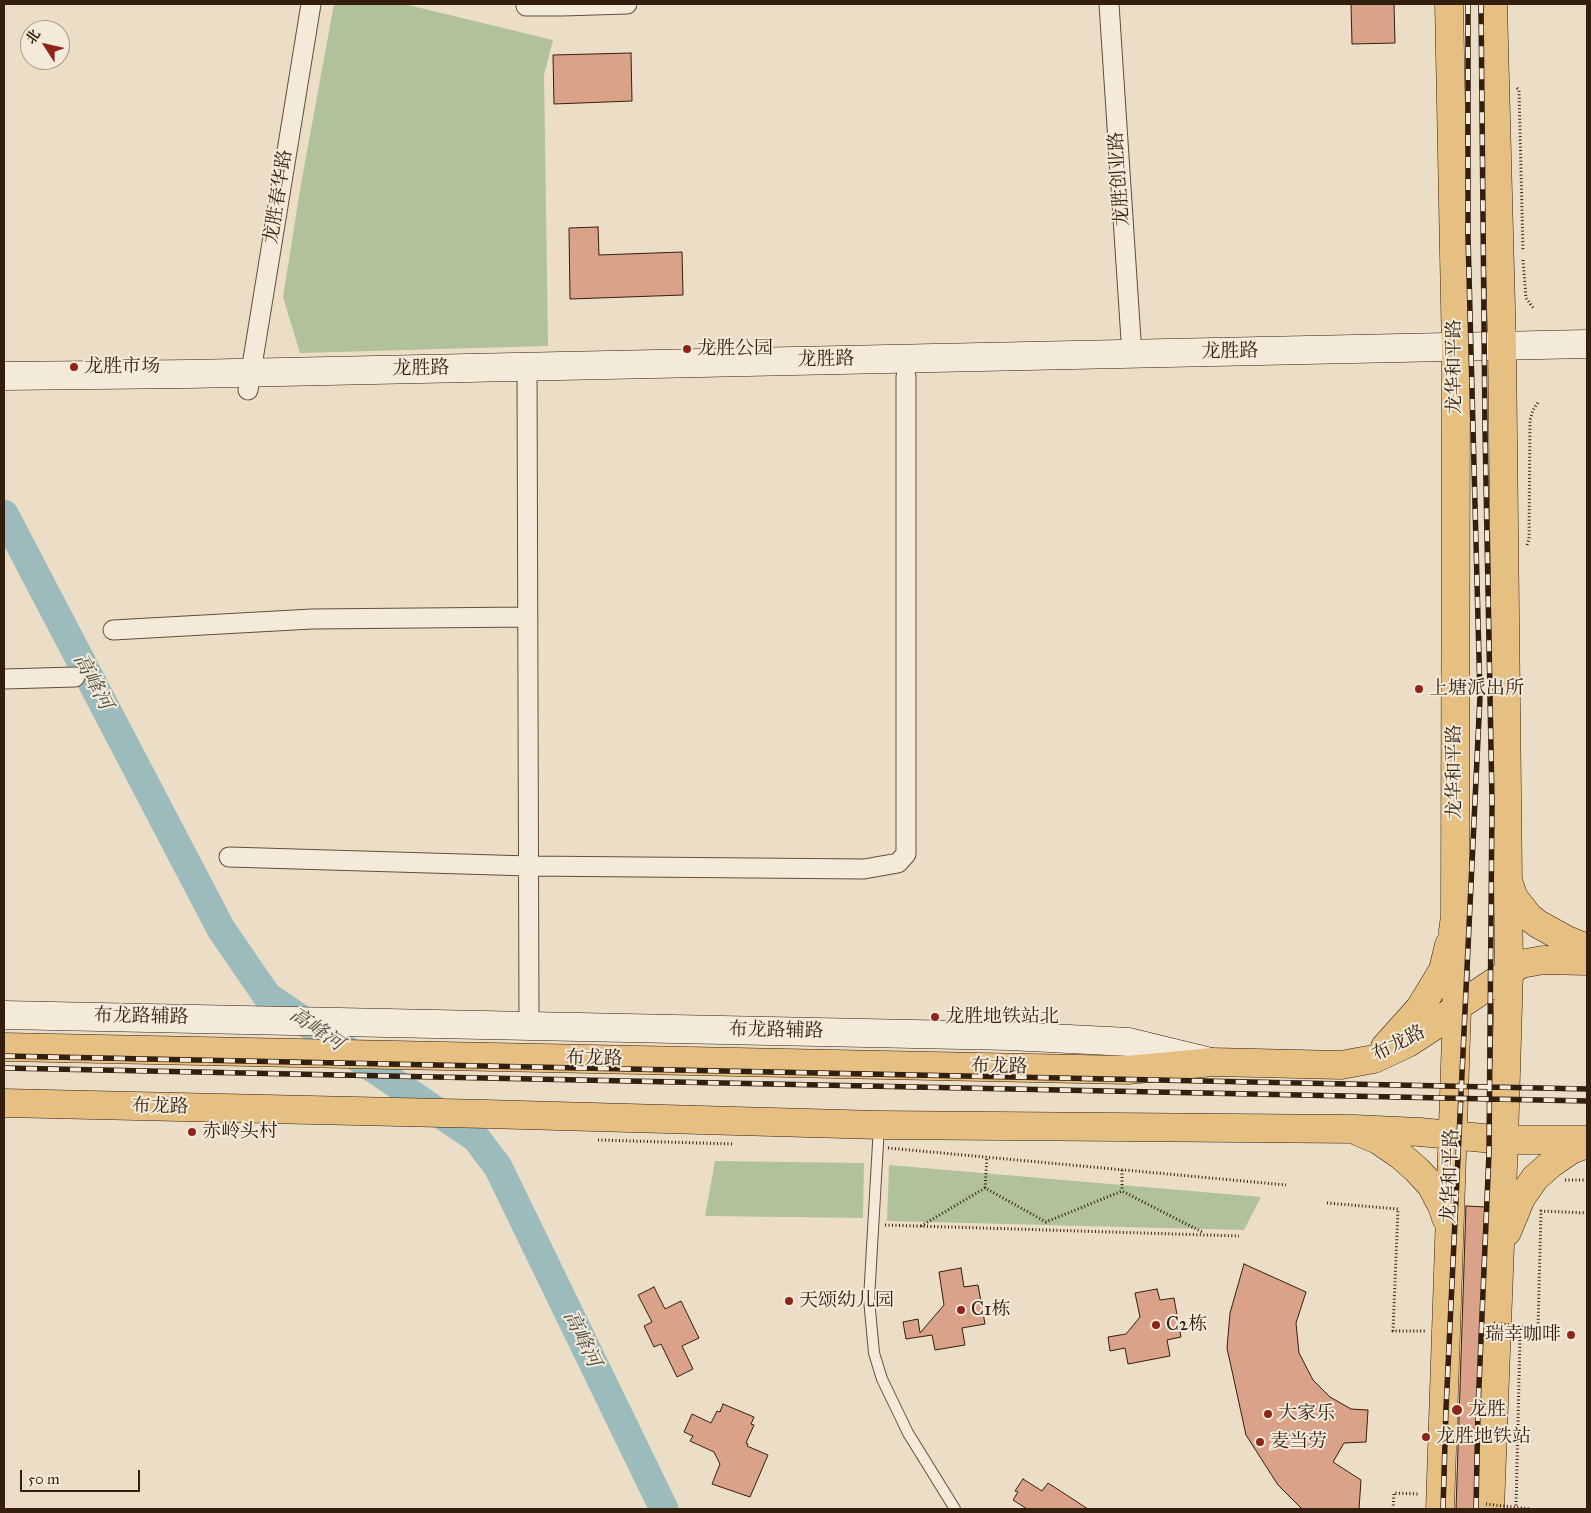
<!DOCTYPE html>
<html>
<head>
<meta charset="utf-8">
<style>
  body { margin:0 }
  #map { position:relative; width:1591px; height:1513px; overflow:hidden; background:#ecdec6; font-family:"IM FELL Great Primer","Noto Serif SC",serif }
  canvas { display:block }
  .frame { position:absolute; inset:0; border:5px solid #341e0d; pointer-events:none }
  .north { position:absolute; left:20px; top:20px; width:50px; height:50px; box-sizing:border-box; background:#f3eada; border:1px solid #a79888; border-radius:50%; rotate:305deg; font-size:14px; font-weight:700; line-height:20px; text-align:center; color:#341e0d }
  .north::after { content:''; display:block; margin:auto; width:18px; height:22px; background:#8f2418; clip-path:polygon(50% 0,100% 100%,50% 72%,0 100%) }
  .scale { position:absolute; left:20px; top:1470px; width:120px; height:22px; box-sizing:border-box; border:2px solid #341e0d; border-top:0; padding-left:6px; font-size:15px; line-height:18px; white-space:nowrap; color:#341e0d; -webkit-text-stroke:4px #f3eada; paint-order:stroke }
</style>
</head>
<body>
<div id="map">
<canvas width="1591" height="1513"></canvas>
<div class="frame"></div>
<div class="north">北</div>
<div class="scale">50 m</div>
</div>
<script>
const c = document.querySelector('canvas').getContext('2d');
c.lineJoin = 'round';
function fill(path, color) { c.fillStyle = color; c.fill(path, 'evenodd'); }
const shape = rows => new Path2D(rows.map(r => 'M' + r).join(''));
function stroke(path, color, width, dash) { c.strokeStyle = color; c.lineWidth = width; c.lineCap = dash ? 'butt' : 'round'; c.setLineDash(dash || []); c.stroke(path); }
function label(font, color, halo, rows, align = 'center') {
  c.font = font + ' "IM FELL Great Primer","Noto Serif SC",serif'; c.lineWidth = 4; c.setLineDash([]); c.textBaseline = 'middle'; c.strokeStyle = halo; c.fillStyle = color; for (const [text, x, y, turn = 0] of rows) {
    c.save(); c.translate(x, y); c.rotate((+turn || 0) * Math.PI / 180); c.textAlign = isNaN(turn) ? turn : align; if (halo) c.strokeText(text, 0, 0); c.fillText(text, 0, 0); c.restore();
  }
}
const green = shape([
  [334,4,404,4,553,40,544,75,548,346,300,353,283,297,301,184],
  [715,1161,864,1163,863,1218,705,1216],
  [889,1165,1261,1197,1244,1230,887,1221]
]);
const river = shape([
  [4,514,221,929,267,996,476,1138,498,1167,664,1509]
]);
const building = shape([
  [1351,4,1394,4,1395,43,1352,44,1351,4],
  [631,53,632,101,554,104,553,55,631,53],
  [598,227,599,255,682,252,683,295,570,299,569,228,598,227],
  [1466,1206,1486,1207,1475,1509,1456,1509,1466,1206],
  [1244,1264,1306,1292,1296,1323,1299,1353,1313,1380,1330,1397,1351,1409,1368,1410,1366,1442,1344,1443,1333,1462,1361,1480,1359,1509,1302,1509,1278,1485,1246,1435,1227,1348,1230,1313,1244,1264],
  [961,1268,964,1287,978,1285,985,1324,962,1328,965,1345,935,1350,932,1335,906,1339,903,1322,918,1319,920,1333,944,1305,939,1272,961,1268],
  [654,1287,665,1309,681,1301,699,1338,682,1346,693,1369,677,1377,661,1344,654,1347,644,1326,652,1322,638,1295,654,1287],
  [1157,1289,1160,1300,1174,1298,1181,1337,1167,1340,1170,1356,1128,1364,1125,1348,1110,1351,1108,1337,1126,1334,1140,1317,1135,1293,1157,1289],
  [723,1404,754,1417,751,1424,754,1425,746,1443,748,1444,747,1446,768,1455,750,1497,712,1484,720,1464,714,1452,690,1441,693,1436,684,1432,692,1414,711,1423,717,1411,720,1412,723,1404],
  [1023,1479,1042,1491,1048,1483,1088,1509,1027,1509,1013,1500,1018,1492,1015,1491,1023,1479]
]);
const path = shape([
  [1517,88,1519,90,1523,251],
  [1523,260,1526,298,1534,309],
  [1527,545,1529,539,1530,420,1533,410,1539,401],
  [598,1140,734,1144],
  [888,1148,1286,1185],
  [1122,1170,1122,1191],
  [1565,1180,1587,1180],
  [985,1188,987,1157],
  [1327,1203,1398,1209,1393,1331,1425,1331],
  [885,1225,1239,1236],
  [921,1226,985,1188,1046,1222,1122,1191,1204,1233],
  [1393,1509,1394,1493,1419,1494],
  [1516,1509,1520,1337]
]);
const lane = shape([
  [879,1126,869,1299,874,1353,882,1379,908,1433,955,1509]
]);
const street = shape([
  [526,4,526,6,562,6,627,4],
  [1109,4,1131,340],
  [527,367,529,1025],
  [248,390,311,4],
  [113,630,312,619,528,617],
  [4,679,75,677],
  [229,857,529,866,864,869,898,863,906,854,906,376]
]);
const secondary = shape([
  [4,376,188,374,1587,344],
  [4,1015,1009,1036,1129,1042,1207,1061]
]);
const primary = shape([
  [1509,884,1514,898,1529,917,1538,924,1567,940,1587,948],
  [4,1047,1128,1070,1213,1062,1341,1065,1374,1059,1408,1043,1434,1026,1457,1007,1521,964,1543,960,1587,961],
  [1385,1047,1420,1008,1443,970,1449,945],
  [4,1103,486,1114,879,1125,1354,1129,1420,1132,1504,1140,1587,1140],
  [1359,1132,1378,1140,1400,1155,1417,1170,1431,1185,1442,1206,1446,1218],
  [1507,1232,1521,1198,1535,1178,1552,1163,1571,1150,1587,1144],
  [1440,1509,1457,1007,1453,931,1455,916,1456,353,1449,4],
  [1490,1509,1504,1140,1509,971,1502,346,1493,4]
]);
const rail = shape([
  [4,1056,1587,1089],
  [4,1068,1587,1101],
  [1443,1509,1446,1409,1480,696,1468,236,1468,4],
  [1476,1509,1478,1409,1489,1153,1492,802,1485,429,1481,4]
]);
const pathBridge = shape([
  [1494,1323,1538,1328,1541,1211,1587,1213],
  [1486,1504,1531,1509]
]);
const markers = [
  [687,349,5,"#8f2418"],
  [74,367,5,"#8f2418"],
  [1419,689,5,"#8f2418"],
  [935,1017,5,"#8f2418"],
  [192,1132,5,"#8f2418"],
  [789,1301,5,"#8f2418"],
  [961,1310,5,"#8f2418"],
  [1156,1325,5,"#8f2418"],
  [1571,1335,5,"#8f2418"],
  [1457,1410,6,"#8f2418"],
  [1268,1414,5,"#8f2418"],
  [1426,1437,5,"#8f2418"],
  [1260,1442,5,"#8f2418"]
];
const streetNames = [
  ["龙胜创业路",1120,179,-94],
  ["龙胜春华路",279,197,-81],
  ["龙胜路",1230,352,-1],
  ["龙胜路",826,360,-1],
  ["龙华和平路",1455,367,-90],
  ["龙胜路",421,369,-1],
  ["龙华和平路",1455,772,-90],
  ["布龙路辅路",141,1017,1],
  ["布龙路辅路",776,1031,1],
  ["布龙路",1399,1044,-27],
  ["布龙路",594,1059,1],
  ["布龙路",999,1067,1],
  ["布龙路",160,1107,1],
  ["龙华和平路",1451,1176,-88]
];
const poiNames = [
  ["龙胜公园",697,349],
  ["龙胜市场",84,367],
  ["上塘派出所",1429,689],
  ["龙胜地铁站北",945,1017],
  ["赤岭头村",202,1132],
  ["天颂幼儿园",799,1301],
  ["C1栋",971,1310],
  ["C2栋",1166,1325],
  ["瑞幸咖啡",1561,1335,"right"],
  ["龙胜",1468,1410],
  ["大家乐",1278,1414],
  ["龙胜地铁站",1436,1437],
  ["麦当劳",1270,1442]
];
const waterNames = [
  ["高峰河",92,682,62],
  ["高峰河",316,1030,34],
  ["高峰河",581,1339,64]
];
fill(green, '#b1c29b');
stroke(river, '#9bbbbc', 29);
fill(building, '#daa289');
stroke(building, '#341e0d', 1);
stroke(lane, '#624e3b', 12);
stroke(street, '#624e3b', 21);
stroke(secondary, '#341e0d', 29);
stroke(primary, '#341e0d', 29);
stroke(path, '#341e0d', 3, [1, 2.5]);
stroke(lane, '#f3eada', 10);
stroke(street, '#f3eada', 19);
stroke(secondary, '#f3eada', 28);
stroke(primary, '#e6bf83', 28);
stroke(rail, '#341e0d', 5.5);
stroke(rail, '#f3eada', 4, [11]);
stroke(pathBridge, '#341e0d', 3, [1, 2.5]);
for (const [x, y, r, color] of markers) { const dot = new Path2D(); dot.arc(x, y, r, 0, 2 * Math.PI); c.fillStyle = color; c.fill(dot); stroke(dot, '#f3eada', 2); }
label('19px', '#341e0d', '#f3eada', streetNames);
label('19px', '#341e0d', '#f3eada', poiNames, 'left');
label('italic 20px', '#534d42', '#f3eada', waterNames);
</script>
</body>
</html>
